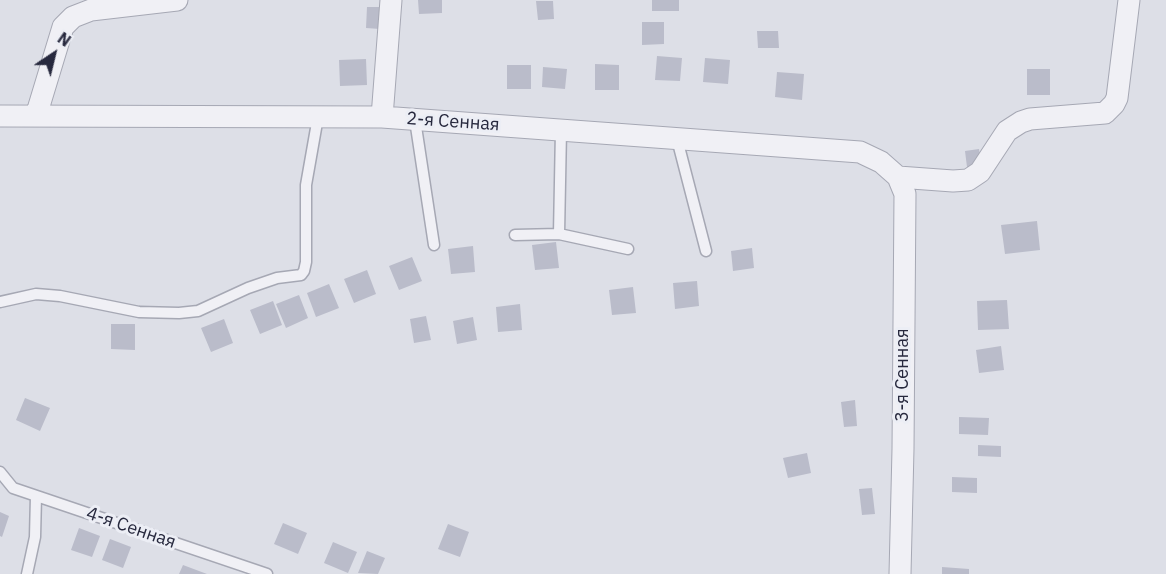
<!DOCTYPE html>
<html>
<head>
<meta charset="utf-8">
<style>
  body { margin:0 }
  #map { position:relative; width:1166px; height:574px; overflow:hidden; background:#dddfe7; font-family:"IBM Plex Sans",sans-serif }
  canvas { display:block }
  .north { position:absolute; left:24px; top:24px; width:60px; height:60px; -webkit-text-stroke:4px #eceef5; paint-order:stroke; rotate:35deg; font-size:16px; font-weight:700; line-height:24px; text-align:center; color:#27293e }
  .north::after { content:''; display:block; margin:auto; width:21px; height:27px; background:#27293e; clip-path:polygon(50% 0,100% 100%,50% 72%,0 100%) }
</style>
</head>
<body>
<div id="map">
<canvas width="1166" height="574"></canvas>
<div class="north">N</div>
</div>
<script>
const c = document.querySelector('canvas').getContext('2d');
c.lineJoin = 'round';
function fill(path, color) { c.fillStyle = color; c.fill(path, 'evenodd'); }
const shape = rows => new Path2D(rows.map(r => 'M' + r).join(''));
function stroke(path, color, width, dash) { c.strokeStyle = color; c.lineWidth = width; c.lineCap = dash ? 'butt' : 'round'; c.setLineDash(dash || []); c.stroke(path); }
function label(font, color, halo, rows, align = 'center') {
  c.font = font + ' "IBM Plex Sans",sans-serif'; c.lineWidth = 6; c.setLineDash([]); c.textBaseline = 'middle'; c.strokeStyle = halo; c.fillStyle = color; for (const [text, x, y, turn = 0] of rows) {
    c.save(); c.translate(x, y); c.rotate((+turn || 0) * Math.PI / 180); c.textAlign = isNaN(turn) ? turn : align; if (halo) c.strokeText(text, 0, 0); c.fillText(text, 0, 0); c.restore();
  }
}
const building = shape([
  [418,0,442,0,442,13,419,14],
  [652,0,679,0,679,11,652,11],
  [536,1,553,1,554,19,538,20],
  [367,7,381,7,380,29,366,28],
  [642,22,664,22,664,44,642,45],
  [757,31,778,31,779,48,758,48],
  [657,56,682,58,680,81,655,80],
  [705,58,730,60,728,84,703,82],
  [366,59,367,85,340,86,339,60],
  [595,64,619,65,619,90,595,90],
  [507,65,531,65,531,89,507,89],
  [543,67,567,69,565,89,542,87],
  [1027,69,1050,69,1050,95,1027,95],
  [777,72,804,74,802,100,775,97],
  [979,149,981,166,967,167,965,151],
  [1037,221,1040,250,1005,254,1001,225],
  [556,242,559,268,535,270,532,245],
  [473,246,475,272,451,274,448,249],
  [752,248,754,268,733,271,731,251],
  [412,257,422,281,399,290,389,266],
  [367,270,376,294,354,303,344,279],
  [697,281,699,306,675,309,673,283],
  [329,284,339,308,316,317,307,293],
  [633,287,636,313,612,315,609,290],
  [299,295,308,318,286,328,276,304],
  [1007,300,1009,329,978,330,977,301],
  [273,301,282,325,260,334,250,310],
  [520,304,522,330,498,332,496,307],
  [426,316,431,340,414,343,410,319],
  [473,317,477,340,457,344,453,321],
  [224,319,233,343,211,352,201,328],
  [111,324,135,324,135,350,111,349],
  [1001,346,1004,370,979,373,976,350],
  [25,398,50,408,40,431,16,420],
  [855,400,857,426,844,427,841,402],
  [959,417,989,418,988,435,959,434],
  [978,445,1001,446,1001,457,978,456],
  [807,453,811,473,788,478,783,458],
  [952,477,977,478,977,493,952,492],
  [872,488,875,514,862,515,859,489],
  [0,512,9,516,2,537,0,536],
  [283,523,307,533,298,554,274,544],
  [448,524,469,532,460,557,438,549],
  [79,528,100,536,92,557,71,550],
  [110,539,131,547,123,568,102,560],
  [333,542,357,552,348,573,324,563],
  [367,551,385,558,378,574,358,573],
  [183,565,207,574,179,574],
  [942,567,969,569,969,574,942,574]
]);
const lane = shape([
  [415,120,434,245],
  [561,130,559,234,628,249],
  [677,139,706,251],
  [515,235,559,234],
  [0,302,36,294,60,296,139,312,179,313,198,311,248,288,277,278,301,275,304,271,306,262,306,185,318,117],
  [0,472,13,488,267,574],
  [27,574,35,537,36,496]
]);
const street = shape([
  [0,116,382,117,860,152,881,162,898,177,905,194,903,449,900,574],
  [36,116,63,27,73,17,91,10,177,0],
  [382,117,391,0],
  [898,177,953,181,968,180,980,172,1007,131,1021,122,1030,119,1105,113,1114,104,1117,98,1129,0]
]);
const streetNames = [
  ["2-я Сенная",453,122,4],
  ["3-я Сенная",903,375,-90],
  ["4-я Сенная",131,528,19]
];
fill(building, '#babcca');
stroke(lane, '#a6a8b4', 13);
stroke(street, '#a6a8b4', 23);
stroke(lane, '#f0f0f5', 10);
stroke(street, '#f0f0f5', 21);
label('18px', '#27293e', '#eceef5', streetNames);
</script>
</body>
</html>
